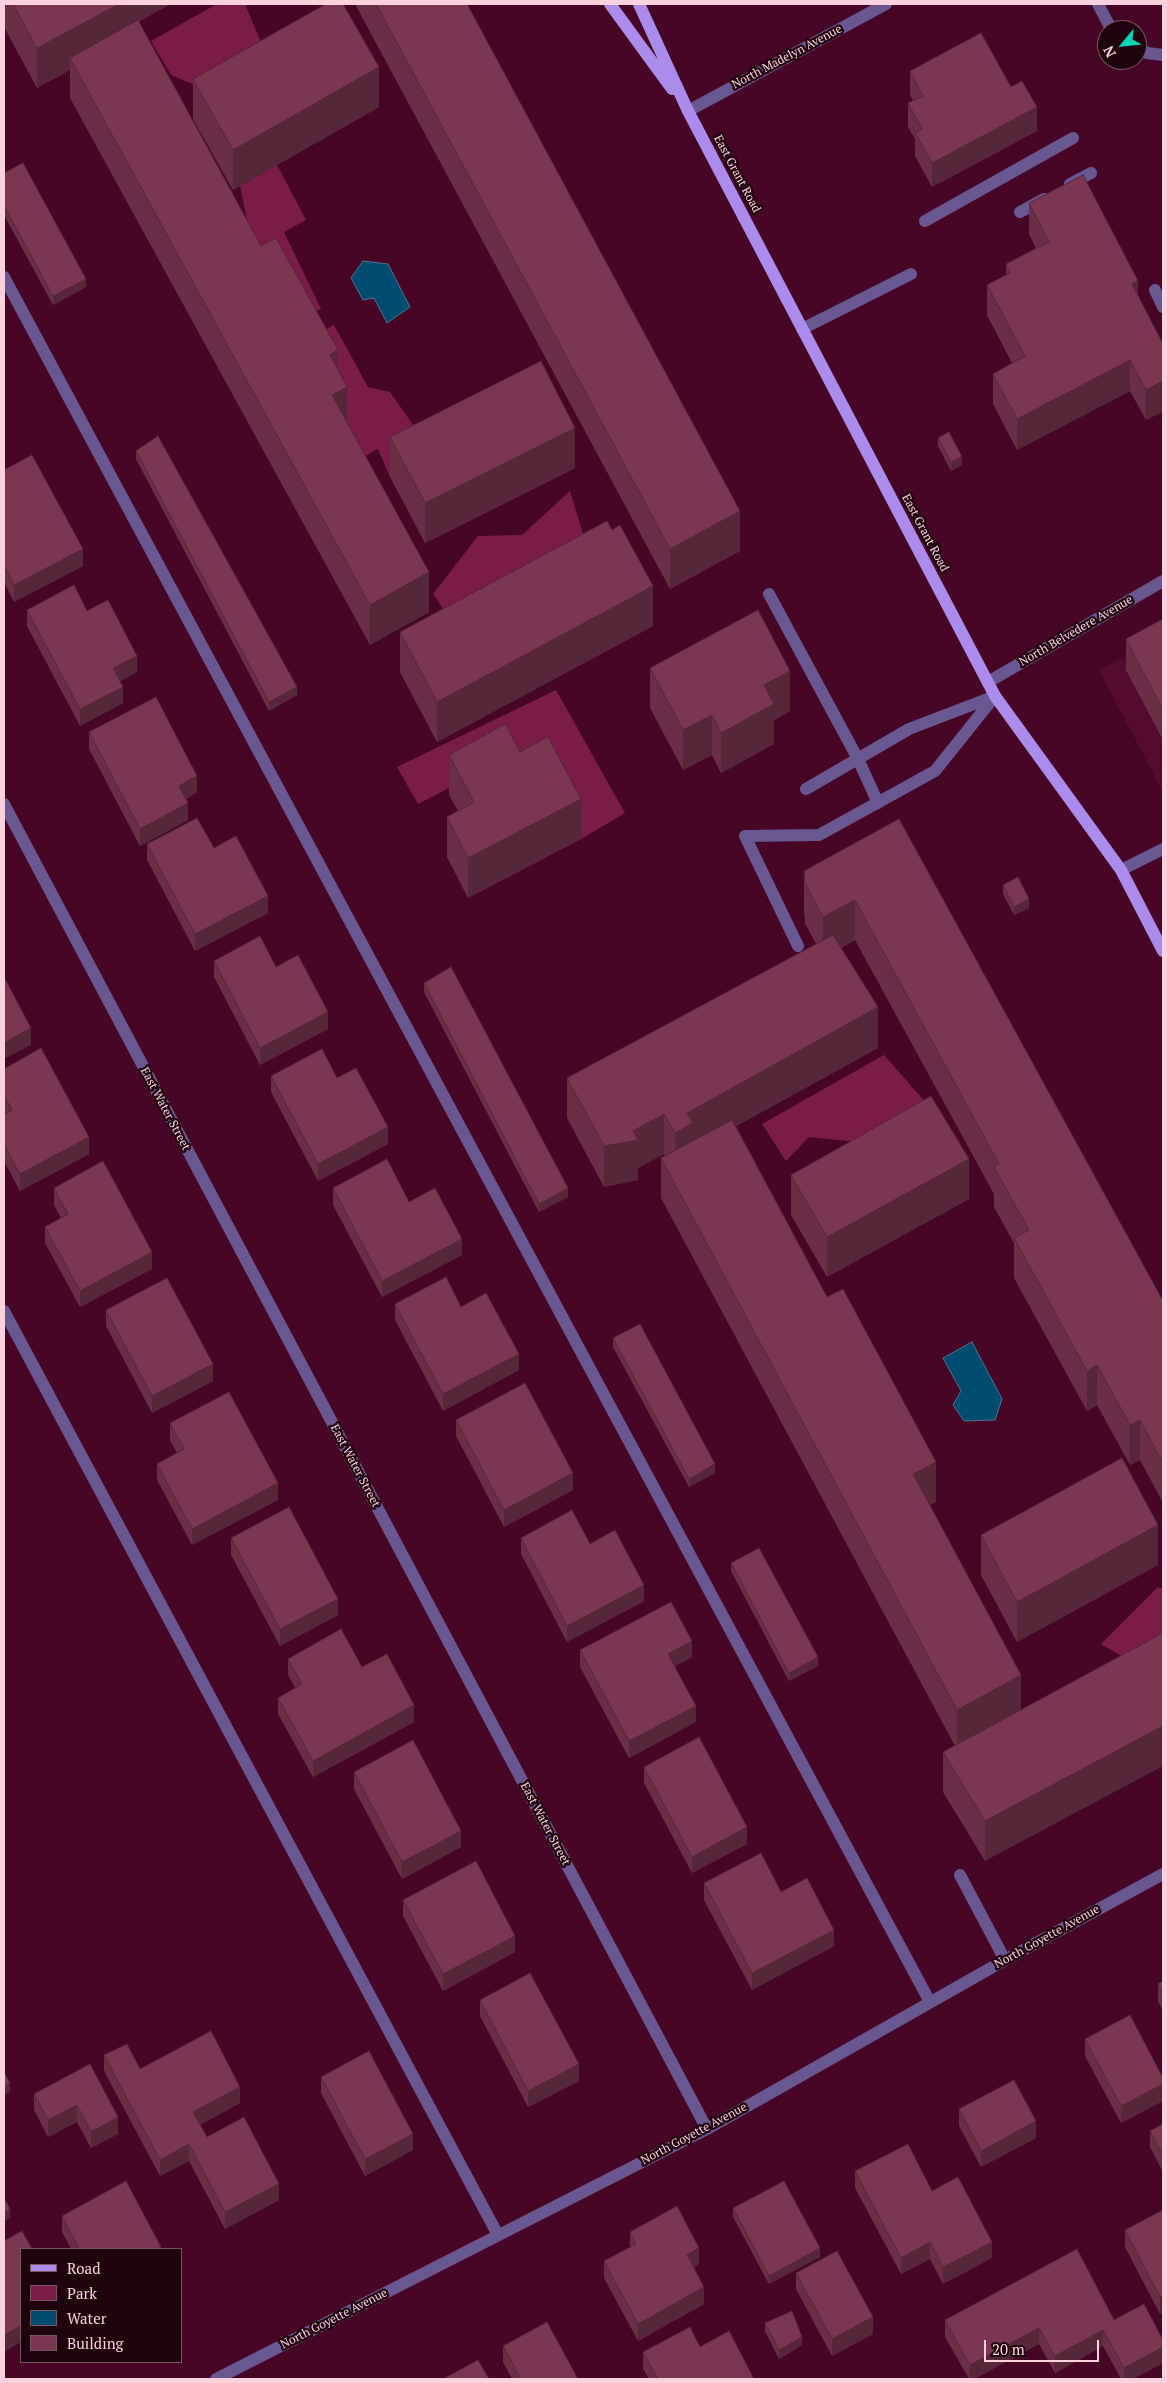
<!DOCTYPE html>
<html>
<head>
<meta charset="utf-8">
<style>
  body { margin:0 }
  #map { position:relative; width:1167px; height:2383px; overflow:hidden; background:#480626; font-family:"PT Serif",serif }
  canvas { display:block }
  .frame { position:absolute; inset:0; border:5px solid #fbd1de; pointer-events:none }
  .legend { position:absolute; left:20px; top:2248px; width:162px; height:115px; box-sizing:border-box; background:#1f040f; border:1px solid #775662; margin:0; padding:6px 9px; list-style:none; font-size:15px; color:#fbd1de }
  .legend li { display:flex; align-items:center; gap:10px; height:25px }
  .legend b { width:25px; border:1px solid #775662 }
  .north { position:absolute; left:1097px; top:20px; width:50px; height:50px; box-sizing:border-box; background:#1f040f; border:1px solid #775662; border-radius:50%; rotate:242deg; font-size:14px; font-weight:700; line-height:20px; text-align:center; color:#fbd1de }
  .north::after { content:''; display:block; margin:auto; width:18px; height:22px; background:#04d5b6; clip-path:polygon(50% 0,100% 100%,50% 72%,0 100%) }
  .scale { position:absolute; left:984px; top:2340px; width:115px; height:22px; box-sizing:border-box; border:2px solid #fbd1de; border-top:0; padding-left:6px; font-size:15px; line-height:18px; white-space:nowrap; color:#fbd1de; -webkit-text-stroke:4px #1f040f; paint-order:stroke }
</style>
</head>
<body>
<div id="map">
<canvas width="1167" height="2383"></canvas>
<div class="frame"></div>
<ul class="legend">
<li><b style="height:6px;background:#ab8ced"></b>Road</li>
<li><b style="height:14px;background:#7b1c48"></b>Park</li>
<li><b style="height:14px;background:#004d71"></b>Water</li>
<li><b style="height:14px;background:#7b3752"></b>Building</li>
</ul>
<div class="north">N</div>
<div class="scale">20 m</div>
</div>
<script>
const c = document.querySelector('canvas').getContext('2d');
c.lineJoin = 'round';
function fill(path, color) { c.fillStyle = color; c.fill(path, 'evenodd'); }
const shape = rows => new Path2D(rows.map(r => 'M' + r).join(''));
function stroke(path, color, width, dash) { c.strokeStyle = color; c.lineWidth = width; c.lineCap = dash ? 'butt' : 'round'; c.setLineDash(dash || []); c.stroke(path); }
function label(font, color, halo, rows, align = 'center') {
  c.font = font + ' "PT Serif",serif'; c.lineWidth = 4.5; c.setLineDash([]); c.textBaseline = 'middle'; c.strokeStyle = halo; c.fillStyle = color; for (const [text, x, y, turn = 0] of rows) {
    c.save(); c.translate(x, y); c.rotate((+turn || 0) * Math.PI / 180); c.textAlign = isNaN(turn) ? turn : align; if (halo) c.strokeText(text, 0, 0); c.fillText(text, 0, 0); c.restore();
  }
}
const built = shape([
  [1163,636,1163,792,1099,670]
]);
const green = shape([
  [217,4,245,4,270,64,214,93,171,75,151,41],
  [277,165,306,220,284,232,321,309,299,320,258,274,240,186],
  [334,325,368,387,390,392,434,455,390,477,378,449,365,456,347,427,309,338],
  [570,491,588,550,453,623,433,594,478,536,522,535],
  [556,690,625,813,581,839,508,758,418,804,397,767],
  [884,1055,940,1119,889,1145,809,1137,786,1161,762,1124],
  [1158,1587,1163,1589,1163,1673,1157,1677,1101,1644]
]);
const water = shape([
  [363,261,388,264,410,307,387,323,374,298,363,300,351,278,363,261],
  [972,1342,1002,1399,995,1420,964,1421,953,1405,961,1391,943,1358,972,1342]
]);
const lane = shape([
  [1070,184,1091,173],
  [1020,212,1044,199],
  [925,221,1073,138],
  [4,277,930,2002],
  [1155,290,1163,307],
  [802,329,911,274],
  [769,594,858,759,878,803],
  [1121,870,1163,849],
  [798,946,745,836,819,835,935,771,995,696,909,729,806,789],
  [4,1311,498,2235],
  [960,1875,1005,1960]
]);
const street = shape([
  [1098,4,1109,25,1114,30],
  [1137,47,1147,53,1163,55],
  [688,111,886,4],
  [988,682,1163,581],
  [4,804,707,2129],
  [216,2379,707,2129,1005,1960,1163,1874]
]);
const primary = shape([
  [610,4,672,89],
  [639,4,688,111,995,696,1121,870,1163,951]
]);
const wall = shape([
  [4,4,171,4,138,22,261,246,338,370,347,423,429,612,370,645,70,98,70,70,37,88,4,27],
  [355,4,467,4,740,551,670,589],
  [910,71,1011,87,1037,131,932,187,915,156,915,139,908,127,908,103,913,101,910,95],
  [193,79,379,107,233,190,193,119],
  [4,173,86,287,53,305,4,215],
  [1029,203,1138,296,1163,344,1146,420,1130,391,1017,450,993,404,993,374,1012,363,987,315,987,285,1006,275,1006,264,1036,248,1029,234],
  [390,437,575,468,425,543,390,477],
  [938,438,962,465,951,471,938,446],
  [136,451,297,695,269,711,136,459],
  [4,470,83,566,14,602,4,582],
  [612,530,653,626,437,742,400,672,400,632],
  [27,610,87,611,137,672,120,681,123,703,80,726,27,626],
  [1163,619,1163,740,1126,670,1126,639],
  [650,668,790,711,774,720,774,744,721,773,712,755,683,770,650,708],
  [89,732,197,792,186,799,188,820,140,846,89,749],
  [520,752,581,839,468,898,447,857,447,817,458,811,449,795,449,755],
  [899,819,1163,1301,1163,1503,1140,1460,1130,1465,1097,1405,1087,1411,1014,1278,1014,1243,994,1207,994,1194,855,940,841,948,878,1048,736,1126,936,1502,930,1505,1021,1675,985,1861,943,1792,943,1752,955,1746,661,1198,661,1158,665,1156,664,1154,638,1168,638,1180,604,1187,567,1118,567,1078,816,944,805,923,804,911,804,871],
  [147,844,214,848,268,913,195,951,147,860],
  [1003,885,1029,908,1014,915,1003,894],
  [214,961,276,967,328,1029,260,1065,214,977],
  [424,983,568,1197,539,1212,424,992],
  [4,1069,89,1154,20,1191,4,1161,4,1115,5,1114,4,1112],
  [271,1076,337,1078,388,1144,318,1181,271,1092],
  [791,1175,969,1199,827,1277,791,1215],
  [54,1188,152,1269,80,1307,45,1243,45,1227,61,1218,54,1205],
  [333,1188,409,1202,462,1255,382,1297,333,1205],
  [395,1304,461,1307,519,1370,443,1411,395,1320],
  [106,1310,213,1381,152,1413,106,1326],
  [613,1338,715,1473,689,1487,613,1347],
  [456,1420,573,1490,504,1527,456,1436],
  [170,1423,278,1500,192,1545,157,1480,157,1464,177,1453,170,1440],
  [981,1535,1158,1565,1017,1642,981,1575],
  [231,1538,338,1615,280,1646,231,1555],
  [521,1538,590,1544,644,1601,567,1642,521,1554],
  [731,1563,818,1666,789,1681,731,1571],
  [580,1650,692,1657,675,1666,696,1722,629,1758,580,1667],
  [288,1659,362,1667,414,1722,313,1777,278,1714,278,1698,295,1688,288,1675],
  [644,1767,747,1844,692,1873,644,1783],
  [354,1772,461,1847,402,1879,354,1789],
  [704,1883,781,1892,834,1946,752,1990,704,1900],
  [403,1900,515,1952,443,1991,403,1916],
  [1163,1981,1163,2011,1158,2001,1158,1984],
  [480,2000,579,2081,528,2107,480,2016],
  [1085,2039,1163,2078,1163,2101,1121,2123,1085,2056],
  [104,2055,140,2069,240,2103,200,2125,207,2137,279,2200,225,2229,189,2161,160,2176,104,2071],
  [90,2064,118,2134,91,2148,77,2122,48,2137,34,2110,34,2094],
  [321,2077,413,2150,365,2176,321,2093],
  [959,2109,1036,2138,981,2167,959,2126],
  [1163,2124,1163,2172,1150,2147,1150,2131],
  [855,2171,932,2191,992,2258,943,2284,930,2259,901,2274,855,2188],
  [733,2208,820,2257,769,2284,733,2217],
  [1163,2210,1163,2312,1160,2314,1125,2247,1125,2230],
  [62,2216,161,2249,71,2249,62,2232],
  [630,2232,699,2264,694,2268,704,2304,638,2341,604,2278,604,2261,630,2247],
  [796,2273,873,2334,832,2356,796,2289],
  [945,2320,1114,2320,1163,2347,1163,2363,1133,2379,1121,2379,1103,2346,1055,2373,1039,2344,974,2379,969,2379,945,2337],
  [765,2323,802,2345,779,2359,765,2331],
  [503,2346,578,2379,512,2379,503,2362],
  [643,2352,754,2379,649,2379,643,2369]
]);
const shadedWall = shape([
  [114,4,171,4,70,58,70,70,37,88,37,48],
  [379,67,379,107,233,190,233,150],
  [1037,107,1037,131,932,187,932,163],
  [86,279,86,287,53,305,53,296],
  [1138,281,1138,311,1132,284],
  [338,350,338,390,330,355],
  [1130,360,1130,391,1017,450,1017,419],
  [1163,381,1163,412,1146,420,1146,390],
  [347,387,347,427,332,395],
  [575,428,575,468,425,543,425,503],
  [962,457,962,465,951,471,951,462],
  [740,511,740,551,670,589,670,549],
  [83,549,83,566,14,602,14,585],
  [429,572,429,612,370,645,370,605],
  [653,586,653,626,437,742,437,702],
  [137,656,137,672,113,685,113,668],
  [790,671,790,711,774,720,774,744,721,773,721,733,764,685],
  [123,687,123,703,80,726,80,709],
  [297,687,297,695,269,711,269,702],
  [712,715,712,755,683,770,683,730],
  [197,776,197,792,179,802,179,786],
  [581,799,581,839,468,898,468,858],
  [188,803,188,820,140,846,140,829],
  [268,896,268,913,195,951,195,934],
  [1029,899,1029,908,1014,915,1014,907],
  [855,900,855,940,823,957,823,917],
  [878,1007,878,1048,693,1150,675,1173,675,1133,687,1113],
  [328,1012,328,1029,260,1065,260,1048],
  [31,1028,31,1045,4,1059,4,1043],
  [664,1114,664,1154,638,1168,638,1180,604,1187,604,1146],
  [388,1127,388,1144,318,1181,318,1164],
  [89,1137,89,1154,20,1191,20,1174],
  [969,1159,969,1199,827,1277,827,1237],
  [568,1188,568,1197,539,1212,539,1204],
  [462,1239,462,1255,382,1297,382,1281],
  [152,1252,152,1269,80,1307,80,1291],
  [519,1354,519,1370,443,1411,443,1394],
  [213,1364,213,1381,152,1413,152,1396],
  [1097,1365,1097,1405,1087,1411,1087,1371],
  [1140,1420,1140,1460,1130,1465,1130,1425],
  [936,1462,936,1502,913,1514,913,1474],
  [715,1464,715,1473,689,1487,689,1479],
  [573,1473,573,1490,504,1527,504,1510],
  [278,1483,278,1500,192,1545,192,1529],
  [1158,1525,1158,1565,1017,1642,1017,1602],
  [644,1585,644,1601,567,1642,567,1626],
  [338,1599,338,1615,280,1646,280,1629],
  [692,1641,692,1657,668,1670,668,1654],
  [818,1657,818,1666,789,1681,789,1673],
  [1021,1675,1021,1715,957,1750,957,1710],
  [414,1705,414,1722,313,1777,313,1761],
  [696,1706,696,1722,629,1758,629,1741],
  [1163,1726,1163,1766,985,1861,985,1821],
  [747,1827,747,1844,692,1873,692,1857],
  [461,1831,461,1847,402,1879,402,1862],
  [834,1930,834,1946,752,1990,752,1973],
  [515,1936,515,1952,443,1991,443,1974],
  [579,2064,579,2081,528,2107,528,2091],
  [10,2083,10,2092,4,2095,4,2087],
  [1163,2084,1163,2101,1121,2123,1121,2106],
  [240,2087,240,2103,193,2128,193,2112],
  [77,2105,77,2122,48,2137,48,2120],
  [118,2117,118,2134,91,2148,91,2132],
  [1036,2121,1036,2138,981,2167,981,2151],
  [413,2134,413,2150,365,2176,365,2159],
  [189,2144,189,2161,160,2176,160,2160],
  [279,2184,279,2200,225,2229,225,2212],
  [10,2209,10,2218,4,2221,4,2213],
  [930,2242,930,2259,901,2274,901,2258],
  [992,2242,992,2258,943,2284,943,2267],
  [699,2248,699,2264,687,2272,687,2255],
  [820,2248,820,2257,769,2284,769,2276],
  [704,2287,704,2304,638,2341,638,2324],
  [1163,2296,1163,2312,1160,2314,1160,2297],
  [873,2317,873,2334,832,2356,832,2339],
  [21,2326,21,2342,4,2352,4,2335],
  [1039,2328,1039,2344,974,2379,970,2379,970,2365],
  [1103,2330,1103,2346,1055,2373,1055,2356],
  [802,2337,802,2345,779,2359,779,2350],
  [1163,2347,1163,2363,1133,2379,1124,2379,1124,2368]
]);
const building = shape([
  [13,4,119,4,37,48,13,4],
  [326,4,343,4,379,67,233,150,193,79,326,4],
  [376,4,467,4,740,511,670,549,376,4],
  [138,20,261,246,276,238,338,350,330,355,347,387,332,395,429,572,370,605,70,58,138,20],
  [981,33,1011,87,1022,81,1037,107,932,163,915,133,922,129,908,103,923,96,910,71,981,33],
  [23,163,86,279,53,296,4,206,4,173,23,163],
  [1083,175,1138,281,1132,284,1163,344,1163,381,1146,390,1130,360,1017,419,993,374,1025,356,987,285,1010,273,1006,264,1049,242,1029,203,1083,175],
  [541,361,575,428,425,503,390,437,541,361],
  [949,432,962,457,951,462,938,438,949,432],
  [158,436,297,687,269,702,136,451,158,436],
  [32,455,83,549,14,585,4,566,4,470,32,455],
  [607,521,612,530,620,525,653,586,437,702,400,632,607,521],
  [74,585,87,611,108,600,137,656,113,668,123,687,80,709,27,610,74,585],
  [758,610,790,671,764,685,774,704,721,733,712,715,683,730,650,668,758,610],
  [1163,619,1163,710,1126,639,1163,619],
  [156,697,197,776,179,786,188,803,140,829,89,732,156,697],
  [505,724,520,752,548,737,581,799,468,858,447,817,474,802,449,755,505,724],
  [197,818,214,848,236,836,268,896,195,934,147,844,197,818],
  [899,819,1163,1301,1163,1463,1140,1420,1130,1425,1097,1365,1087,1371,1014,1238,1029,1230,994,1167,999,1164,855,900,823,917,805,883,804,871,899,819],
  [1018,877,1029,899,1014,907,1003,885,1018,877],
  [833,935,878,1007,687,1113,693,1123,675,1133,664,1114,633,1131,638,1140,604,1146,567,1078,833,935],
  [260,936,276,967,298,955,328,1012,260,1048,214,961,260,936],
  [451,967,568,1188,539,1204,424,983,451,967],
  [4,977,31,1028,4,1043,4,977],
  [41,1048,89,1137,20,1174,4,1144,4,1115,12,1110,4,1095,4,1069,41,1048],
  [322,1049,337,1078,356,1068,388,1127,318,1164,271,1076,322,1049],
  [931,1096,969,1159,827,1237,791,1175,931,1096],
  [732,1120,827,1297,843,1289,936,1462,913,1474,1021,1675,957,1710,661,1158,732,1120],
  [387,1159,409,1202,435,1188,462,1239,382,1281,333,1188,387,1159],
  [103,1161,152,1252,80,1291,45,1227,68,1214,54,1188,103,1161],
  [446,1277,461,1307,486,1293,519,1354,443,1394,395,1304,446,1277],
  [167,1278,213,1364,152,1396,106,1310,167,1278],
  [640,1324,715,1464,689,1479,613,1338,640,1324],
  [525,1383,573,1473,504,1510,456,1420,525,1383],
  [229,1392,278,1483,192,1529,157,1464,184,1449,170,1423,229,1392],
  [1122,1458,1158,1525,1017,1602,981,1535,1122,1458],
  [289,1507,338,1599,280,1629,231,1538,289,1507],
  [572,1510,590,1544,615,1530,644,1585,567,1626,521,1538,572,1510],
  [759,1548,818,1657,789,1673,731,1563,759,1548],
  [671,1602,692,1641,668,1654,696,1706,629,1741,580,1650,671,1602],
  [341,1629,362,1667,387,1654,414,1705,313,1761,278,1698,302,1684,288,1659,341,1629],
  [1163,1633,1163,1726,985,1821,943,1752,1163,1633],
  [699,1737,747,1827,692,1857,644,1767,699,1737],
  [413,1740,461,1831,402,1862,354,1772,413,1740],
  [761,1853,781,1892,807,1878,834,1930,752,1973,704,1883,761,1853],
  [476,1861,515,1936,443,1974,403,1900,476,1861],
  [530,1973,579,2064,528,2091,480,2000,530,1973],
  [1163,1981,1163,1995,1158,1984,1163,1981],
  [1130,2015,1163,2078,1163,2084,1121,2106,1085,2039,1130,2015],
  [211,2031,240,2087,193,2112,207,2137,244,2117,279,2184,225,2212,189,2144,160,2160,104,2055,127,2044,140,2069,211,2031],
  [369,2051,413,2134,365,2159,321,2077,369,2051],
  [90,2064,118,2117,91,2132,77,2105,48,2120,34,2094,90,2064],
  [4,2072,10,2083,4,2087,4,2072],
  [1014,2080,1036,2121,981,2151,959,2109,1014,2080],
  [1163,2124,1163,2156,1150,2131,1163,2124],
  [908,2144,932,2191,958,2177,992,2242,943,2267,930,2242,901,2258,855,2171,908,2144],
  [126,2181,161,2247,156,2249,79,2249,62,2216,126,2181],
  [784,2181,820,2248,769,2276,733,2208,784,2181],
  [4,2198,10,2209,4,2213,4,2198],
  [677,2206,699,2248,687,2255,704,2287,638,2324,604,2261,636,2244,630,2232,677,2206],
  [1163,2210,1163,2296,1160,2297,1125,2230,1163,2210],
  [22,2231,32,2249,21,2249,21,2326,4,2335,4,2241,22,2231],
  [1077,2249,1114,2320,1144,2304,1163,2340,1163,2347,1124,2368,1103,2330,1055,2356,1039,2328,970,2365,945,2320,1077,2249],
  [837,2251,873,2317,832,2339,796,2273,837,2251],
  [792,2311,802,2337,779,2350,765,2323,792,2311],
  [547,2322,578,2379,521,2379,503,2346,547,2322],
  [690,2327,700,2347,729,2331,754,2379,658,2379,643,2352,690,2327],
  [478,2360,489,2379,443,2379,478,2360]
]);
const streetNames = [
  ["North Madelyn Avenue",787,57,-28],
  ["East Grant Road",737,174,62],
  ["East Grant Road",925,533,62],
  ["North Belvedere Avenue",1076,631,-30],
  ["East Water Street",165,1109,62],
  ["East Water Street",355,1466,62],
  ["East Water Street",545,1824,62],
  ["North Goyette Avenue",1047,1937,-29],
  ["North Goyette Avenue",694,2134,-28],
  ["North Goyette Avenue",334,2319,-27]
];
fill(built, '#550b2f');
fill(green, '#7b1c48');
fill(water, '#004d71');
stroke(water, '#4b7592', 1);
stroke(lane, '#695792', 12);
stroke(street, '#695792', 12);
stroke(primary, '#ab8ced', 12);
fill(wall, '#6a2f47');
fill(shadedWall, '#562639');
fill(building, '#7b3752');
stroke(building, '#562639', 1);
label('12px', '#fbd1de', '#1f040f', streetNames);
</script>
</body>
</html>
